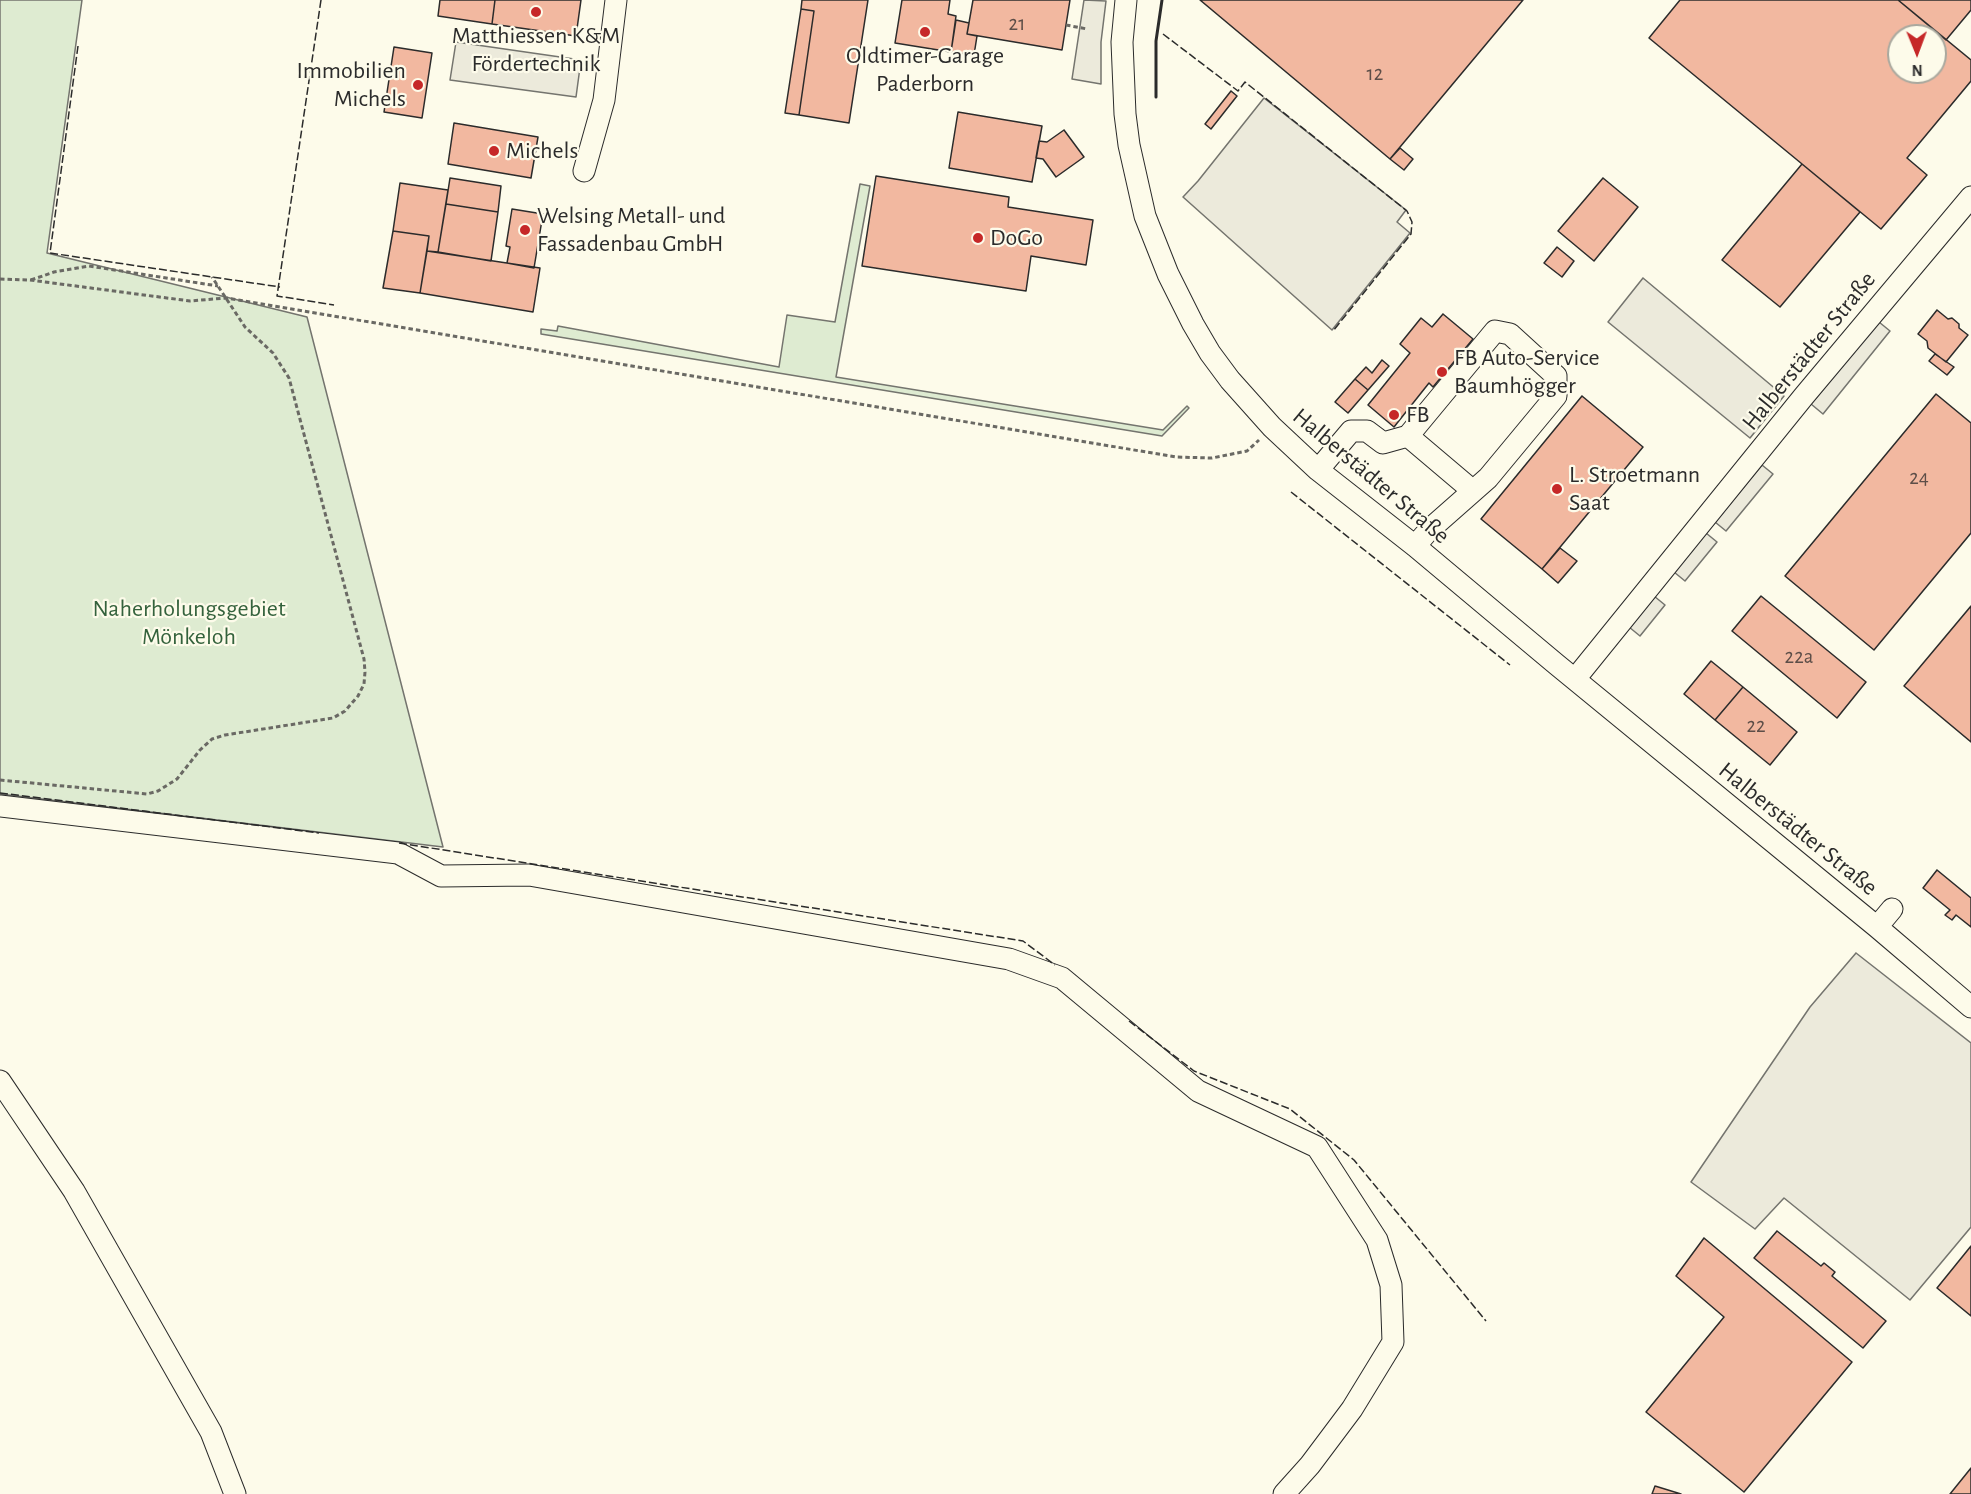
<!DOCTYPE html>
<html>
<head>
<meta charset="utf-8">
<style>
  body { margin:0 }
  #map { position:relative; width:1971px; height:1494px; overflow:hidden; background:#fdfbea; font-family:"Alegreya Sans",sans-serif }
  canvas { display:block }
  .north { position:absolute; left:1887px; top:24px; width:60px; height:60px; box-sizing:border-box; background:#fdfbea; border:2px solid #a9a89e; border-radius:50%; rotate:179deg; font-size:16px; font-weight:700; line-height:24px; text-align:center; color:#2b2b2b }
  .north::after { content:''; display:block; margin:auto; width:21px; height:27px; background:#c62828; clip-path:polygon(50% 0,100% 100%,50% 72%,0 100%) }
</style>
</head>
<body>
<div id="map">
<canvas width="1971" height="1494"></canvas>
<div class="north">N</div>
</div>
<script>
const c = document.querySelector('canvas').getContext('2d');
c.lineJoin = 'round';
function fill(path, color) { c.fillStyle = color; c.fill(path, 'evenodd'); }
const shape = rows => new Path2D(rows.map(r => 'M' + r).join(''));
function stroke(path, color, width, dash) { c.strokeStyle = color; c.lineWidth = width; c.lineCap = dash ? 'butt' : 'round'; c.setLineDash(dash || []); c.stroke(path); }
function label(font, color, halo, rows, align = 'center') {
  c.font = font + ' "Alegreya Sans",sans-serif'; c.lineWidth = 4.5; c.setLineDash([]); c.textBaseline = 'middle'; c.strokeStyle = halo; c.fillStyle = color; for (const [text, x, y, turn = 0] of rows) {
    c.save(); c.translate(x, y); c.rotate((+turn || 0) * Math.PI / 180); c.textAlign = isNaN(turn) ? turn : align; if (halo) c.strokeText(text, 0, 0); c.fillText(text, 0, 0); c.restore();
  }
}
const green = shape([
  [0,0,82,0,47,253,307,317,443,847,0,794,0,0],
  [860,184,870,186,836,377,1163,430,1187,406,1189,408,1162,436,541,334,541,329,557,331,558,326,779,367,787,315,835,322,860,184]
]);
const parking = shape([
  [1084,0,1106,1,1101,42,1101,84,1072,79,1084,0],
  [456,42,581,60,576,97,450,80,456,42],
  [1264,98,1406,210,1397,222,1410,233,1332,330,1183,197,1198,181,1264,98],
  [1643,278,1784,396,1750,438,1608,322,1643,278],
  [1879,322,1890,331,1823,414,1811,404,1879,322],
  [1762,465,1773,474,1726,531,1715,522,1762,465],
  [1706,533,1717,542,1685,581,1674,572,1706,533],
  [1654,596,1665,605,1640,636,1629,627,1654,596],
  [1856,953,1971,1043,1971,1227,1910,1300,1784,1198,1755,1229,1691,1182,1810,1007,1856,953]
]);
const building = shape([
  [440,0,495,0,492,24,438,16,440,0],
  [495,0,581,0,576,36,492,24,495,0],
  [802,0,868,0,849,123,799,115,814,11,801,9,802,0],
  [902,0,950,0,948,14,956,16,951,52,895,43,902,0],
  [973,0,1070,0,1062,50,967,34,973,0],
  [1200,0,1523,0,1390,159,1200,0],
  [1680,0,1898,0,1971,60,1971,81,1907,158,1927,175,1881,229,1649,38,1680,0],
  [1899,36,1935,36,1935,72,1899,72,1899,36],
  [1898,0,1971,0,1971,10,1946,40,1898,0],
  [801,9,814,11,799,115,785,113,801,9],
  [956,20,969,23,967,34,977,36,974,55,951,52,956,20],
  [394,47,432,53,422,118,384,112,394,47],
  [1231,91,1237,96,1211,129,1205,124,1231,91],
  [958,112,1042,126,1032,182,949,168,958,112],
  [454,123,538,137,531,178,448,164,454,123],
  [1064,130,1084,157,1056,177,1043,159,1036,158,1039,141,1047,142,1064,130],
  [1400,148,1413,159,1404,170,1390,159,1400,148],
  [1802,164,1860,212,1780,307,1722,260,1802,164],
  [876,176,1009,197,1008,207,1093,220,1086,265,1031,256,1026,291,862,266,876,176],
  [450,178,501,186,498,212,446,204,450,178],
  [1603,178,1638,207,1594,261,1558,231,1603,178],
  [400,183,448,190,438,252,427,251,429,236,393,231,400,183],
  [446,204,498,212,491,261,438,252,446,204],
  [512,209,543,214,534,268,507,263,510,247,506,246,512,209],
  [393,231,429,236,420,293,383,288,393,231],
  [1557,247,1574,261,1562,277,1544,263,1557,247],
  [427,251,540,268,533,312,420,293,427,251],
  [1937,310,1948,319,1952,318,1959,324,1959,328,1968,335,1946,362,1928,348,1927,341,1918,334,1937,310],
  [1443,314,1473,339,1433,387,1429,383,1394,427,1368,405,1410,353,1400,344,1421,318,1432,327,1443,314],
  [1935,354,1954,367,1947,375,1929,361,1935,354],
  [1382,360,1389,366,1368,390,1355,379,1366,367,1372,373,1382,360],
  [1355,379,1368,390,1348,413,1335,402,1355,379],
  [1936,394,1971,423,1971,533,1874,650,1785,576,1936,394],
  [1582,396,1643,447,1542,569,1481,519,1582,396],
  [1560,548,1577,561,1558,583,1542,569,1560,548],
  [1761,596,1866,682,1837,718,1732,631,1761,596],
  [1971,606,1971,742,1904,686,1971,606],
  [1711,661,1743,687,1715,720,1684,694,1711,661],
  [1743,687,1797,732,1770,765,1715,720,1743,687],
  [1937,870,1971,898,1971,927,1956,915,1952,920,1945,915,1950,910,1923,888,1937,870],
  [1777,1231,1821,1266,1824,1263,1835,1272,1832,1276,1886,1321,1863,1348,1754,1258,1777,1231],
  [1704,1238,1852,1362,1744,1492,1646,1412,1724,1317,1676,1276,1704,1238],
  [1971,1246,1971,1316,1937,1288,1971,1246],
  [1971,1468,1971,1494,1950,1494,1971,1468],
  [1655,1486,1681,1494,1652,1494,1655,1486]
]);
const path = shape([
  [1066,25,1087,29],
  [0,279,30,280,190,301,226,298,1176,457,1212,458,1247,451,1259,440],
  [31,280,54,272,89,266,218,286],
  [0,780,147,794,158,791,177,779,200,750,212,739,225,735,333,718,345,711,358,696,364,684,365,672,364,659,289,378,273,353,245,327,212,277]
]);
const minor = shape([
  [1126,0,1122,42,1125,114,1129,145,1145,216,1168,274,1193,324,1210,353,1230,380,1272,427,1318,470,1415,546,1556,664,1877,927,1971,1007],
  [584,171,604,100,616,0],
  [1408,436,1473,491],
  [1318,470,1351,431,1367,431,1383,443,1408,436,1495,331,1510,334,1556,376,1556,396,1488,478,1429,530,1415,546],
  [1575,679,1804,396,1971,197],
  [0,806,398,853,441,876,529,875,1009,959,1062,978,1198,1091,1317,1147,1377,1240,1391,1285,1393,1342,1352,1409,1310,1465,1284,1494],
  [1877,927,1892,909],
  [0,1081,74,1191,211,1432,235,1494]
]);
const fence = shape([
  [321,0,277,296,334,305],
  [1163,34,1238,91,1245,82,1407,211,1412,222,1411,234,1333,331],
  [78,46,50,253,280,287],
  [1291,492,1510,665],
  [0,793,319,833],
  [399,843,1023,941,1055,965],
  [1129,1021,1194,1071,1290,1109,1354,1160,1486,1321]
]);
const wall = shape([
  [1156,97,1156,41,1162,0]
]);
const markers = [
  [536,12,6,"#c62828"],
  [925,32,6,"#c62828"],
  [418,85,6,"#c62828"],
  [494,151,6,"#c62828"],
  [525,230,6,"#c62828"],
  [978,238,6,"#c62828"],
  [1442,372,6,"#c62828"],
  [1394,415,6,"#c62828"],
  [1557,489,6,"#c62828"]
];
const numberNames = [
  ["21",1017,24],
  ["12",1375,74],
  ["24",1919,478],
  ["22a",1799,657],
  ["22",1756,726]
];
const poiNames = [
  ["Matthiessen K&M",536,36,"center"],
  ["Fördertechnik",536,64,"center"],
  ["Oldtimer-Garage",925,56,"center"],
  ["Paderborn",925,84,"center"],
  ["Immobilien",406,71,"right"],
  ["Michels",406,99,"right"],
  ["Michels",506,151],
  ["Welsing Metall- und",537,216],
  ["Fassadenbau GmbH",537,244],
  ["DoGo",990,238],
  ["FB Auto-Service",1454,358],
  ["Baumhögger",1454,386],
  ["FB",1406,415],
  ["L. Stroetmann",1569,475],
  ["Saat",1569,503]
];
const streetNames = [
  ["Halberstädter Straße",1809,351,-51],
  ["Halberstädter Straße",1371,476,40],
  ["Halberstädter Straße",1798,829,39]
];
const parkNames = [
  ["Naherholungsgebiet",189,609],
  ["Mönkeloh",189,637]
];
fill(green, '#deebd1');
stroke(green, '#74746e', 1.5);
fill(parking, '#eceadb');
stroke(parking, '#74746e', 1.5);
fill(building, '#f2b8a0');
stroke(building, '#2b2b2b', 1.5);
stroke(minor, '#2b2b2b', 23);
stroke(path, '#6a6964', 3, [4.5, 3]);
stroke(minor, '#fdfbea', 21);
stroke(fence, '#2b2b2b', 1.5, [8, 3]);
stroke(wall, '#2b2b2b', 3);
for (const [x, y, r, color] of markers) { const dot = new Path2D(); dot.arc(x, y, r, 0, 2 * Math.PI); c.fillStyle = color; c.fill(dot); stroke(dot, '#fdfbea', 2); }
label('21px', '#5d4e48', null, numberNames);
label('24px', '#2b2b2b', '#fdfbea', poiNames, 'left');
label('24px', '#2b2b2b', '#fdfbea', streetNames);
label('24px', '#34623c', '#fdfbea', parkNames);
</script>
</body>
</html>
